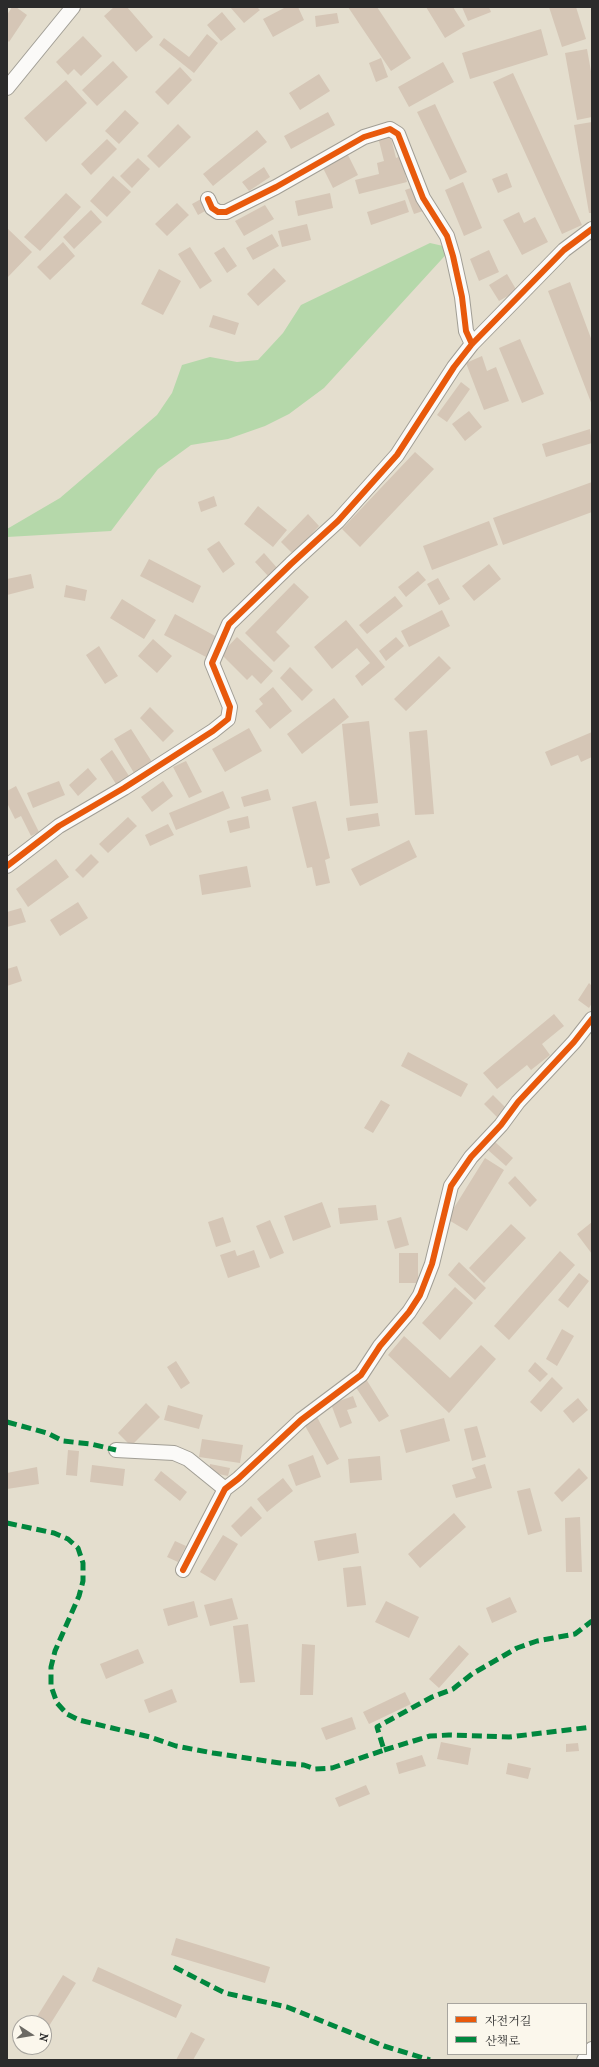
<!DOCTYPE html>
<html>
<head>
<meta charset="utf-8">
<style>
  body { margin:0 }
  #map { position:relative; width:599px; height:2067px; overflow:hidden; background:#e4dece; font-family:"IM FELL French Canon","Noto Serif KR",serif }
  canvas { display:block }
  .frame { position:absolute; inset:0; border:8px solid #2b2b2b; pointer-events:none }
  .legend { position:absolute; left:447px; top:2003px; width:140px; height:52px; box-sizing:border-box; background:#fbf7ec; border:1px solid #a8a59f; margin:0; padding:5px 7px; list-style:none; font-size:12px; color:#2b2b2b }
  .legend li { display:flex; align-items:center; gap:8px; height:20px }
  .legend b { width:20px; border:1px solid #a8a59f }
  .north { position:absolute; left:12px; top:2015px; width:40px; height:40px; box-sizing:border-box; background:#fbf7ec; border:1px solid #a8a59f; border-radius:50%; rotate:102deg; font-size:11px; font-weight:700; line-height:16px; text-align:center; color:#2b2b2b }
  .north::after { content:''; display:block; margin:auto; width:14px; height:18px; background:#6c6a64; clip-path:polygon(50% 0,100% 100%,50% 72%,0 100%) }
</style>
</head>
<body>
<div id="map">
<canvas width="599" height="2067"></canvas>
<div class="frame"></div>
<ul class="legend">
<li><b style="height:5px;background:#e8590c"></b>자전거길</li>
<li><b style="height:5px;background:#00873e"></b>산책로</li>
</ul>
<div class="north">N</div>
</div>
<script>
const c = document.querySelector('canvas').getContext('2d');
c.lineJoin = 'round';
function fill(path, color) { c.fillStyle = color; c.fill(path, 'evenodd'); }
const shape = rows => new Path2D(rows.map(r => 'M' + r).join(''));
function stroke(path, color, width, dash) { c.strokeStyle = color; c.lineWidth = width; c.lineCap = dash ? 'butt' : 'round'; c.setLineDash(dash || []); c.stroke(path); }
const green = shape([
  [430,243,452,248,324,388,289,414,265,426,228,439,191,445,158,469,111,531,7,537,7,529,60,498,157,415,172,393,182,365,210,357,237,362,258,360,283,333,301,305]
]);
const building = shape([
  [12,7,16,7,27,15,9,42,7,40,7,15],
  [114,7,127,7,153,37,136,52,104,16],
  [230,7,257,7,260,10,244,23],
  [286,7,298,7,304,20,273,37,263,19],
  [348,7,377,7,411,58,391,71],
  [426,7,453,7,465,26,445,38],
  [462,7,489,7,491,12,468,21],
  [549,7,576,7,586,39,562,47],
  [222,12,236,29,221,41,207,25],
  [337,13,339,23,316,27,315,16],
  [541,29,548,55,470,79,462,53],
  [207,34,218,43,194,73,159,45,164,38,189,57],
  [83,36,102,56,81,76,74,69,68,75,56,62],
  [587,49,592,77,592,117,577,120,565,53],
  [381,58,388,77,376,82,369,63],
  [113,61,128,77,97,106,82,90],
  [443,62,454,82,409,107,398,87],
  [180,67,192,80,168,105,155,92],
  [513,73,582,225,562,234,493,82],
  [319,74,330,91,300,110,289,93],
  [66,80,87,103,46,142,24,118],
  [435,104,467,172,450,180,417,112],
  [125,110,139,123,119,144,105,131],
  [328,112,335,125,291,149,284,136],
  [592,122,592,213,589,213,574,125],
  [178,124,191,137,159,168,147,156],
  [257,130,267,142,213,186,203,174],
  [390,134,396,158,401,156,407,182,359,194,355,180,379,174,377,163,384,161,378,137],
  [107,139,117,149,91,175,81,164],
  [348,155,358,175,333,188,323,168],
  [138,158,150,169,132,188,120,176],
  [264,167,270,177,249,191,242,182],
  [507,173,512,187,498,193,492,179],
  [113,176,131,192,107,217,90,201],
  [463,182,482,228,464,236,445,190],
  [414,187,423,211,414,214,405,190],
  [66,193,81,207,40,251,24,237],
  [330,193,333,208,298,216,295,201],
  [201,199,207,210,198,215,192,204],
  [405,200,409,212,371,225,367,212],
  [177,203,189,215,167,236,155,224],
  [265,205,274,219,244,236,235,221],
  [91,210,102,222,74,249,63,237],
  [519,212,524,223,535,217,548,242,522,255,503,220],
  [307,224,311,240,282,247,278,231],
  [7,228,32,252,7,278],
  [272,234,279,246,253,260,246,248],
  [63,242,75,256,50,280,37,267],
  [190,247,212,281,200,289,178,254],
  [224,247,237,266,227,273,214,253],
  [489,250,499,272,479,281,470,259],
  [274,268,286,281,258,306,247,294],
  [159,269,181,281,163,315,141,304],
  [507,274,517,291,499,301,489,285],
  [570,282,592,341,592,405,548,291],
  [213,315,239,323,235,335,209,327],
  [520,339,544,394,522,403,499,348],
  [482,356,487,371,496,367,509,401,484,410,466,363],
  [461,382,470,389,447,422,437,415],
  [469,411,482,427,465,441,452,424],
  [590,429,592,443,546,457,542,444],
  [415,452,434,469,360,547,342,529],
  [592,482,592,512,503,545,493,518],
  [214,496,217,506,201,512,198,502],
  [258,506,287,530,273,547,244,524],
  [308,514,319,526,293,554,281,542],
  [489,521,498,545,432,570,423,546],
  [219,541,235,564,223,573,207,549],
  [264,553,278,569,269,577,255,562],
  [149,559,201,586,193,603,140,576],
  [489,564,501,579,474,601,462,586],
  [418,571,426,580,406,597,398,587],
  [31,574,34,588,7,595,7,579],
  [438,578,450,599,439,605,427,584],
  [294,583,309,597,276,632,290,646,274,662,245,633],
  [66,585,87,590,85,601,64,597],
  [395,596,403,606,367,634,359,625],
  [122,599,156,620,144,639,110,618],
  [442,610,450,626,409,647,401,631],
  [175,614,217,637,206,657,164,635],
  [346,620,385,667,362,686,355,676,370,663,357,648,332,669,314,647],
  [237,637,273,671,261,684,252,675,247,680,221,654],
  [396,637,404,646,386,661,379,651],
  [153,639,172,656,157,673,138,656],
  [99,646,118,676,105,684,86,655],
  [439,656,451,668,406,711,394,699],
  [290,667,313,690,302,701,280,678],
  [273,687,292,711,270,729,255,711,263,704,259,699],
  [334,698,349,717,302,754,287,734],
  [150,707,174,731,163,742,140,718],
  [369,721,378,803,350,806,342,724],
  [249,728,262,751,225,772,212,749],
  [131,729,152,762,134,773,114,739],
  [427,730,434,814,415,815,409,732],
  [592,732,592,757,581,762,578,755,551,766,545,752],
  [112,750,129,776,116,784,100,759],
  [186,761,202,792,189,798,173,767],
  [88,768,97,779,78,796,69,785],
  [59,781,65,795,33,808,27,793],
  [163,781,173,796,152,812,141,797],
  [16,786,39,832,31,836,21,816,15,819,7,803,7,791],
  [268,789,271,800,244,807,241,797],
  [223,791,230,808,176,830,169,813],
  [316,801,330,858,325,860,330,883,316,886,312,867,307,868,292,807],
  [378,813,380,826,348,831,346,818],
  [248,816,250,828,230,833,227,821],
  [128,817,137,826,108,853,99,844],
  [168,824,174,835,150,846,145,835],
  [409,840,417,857,360,886,351,869],
  [91,854,99,862,83,878,75,870],
  [56,859,69,877,28,907,16,889],
  [247,866,251,887,202,895,199,875],
  [78,902,88,918,60,936,50,920],
  [21,908,26,922,7,927,7,912],
  [17,966,22,981,7,986,7,969],
  [589,983,592,986,592,1003,589,1008,578,1000],
  [554,1014,564,1026,542,1044,550,1055,531,1070,527,1065,497,1089,483,1073],
  [408,1052,468,1084,461,1097,401,1066],
  [493,1095,506,1108,497,1117,484,1104],
  [381,1100,390,1105,373,1133,364,1128],
  [495,1142,513,1158,506,1166,488,1150],
  [485,1158,504,1170,467,1231,447,1219],
  [515,1176,537,1200,530,1207,508,1183],
  [322,1202,331,1227,293,1241,284,1216],
  [376,1205,378,1220,340,1224,338,1208],
  [223,1217,231,1242,216,1247,208,1222],
  [401,1217,409,1245,395,1249,387,1221],
  [270,1220,284,1253,270,1259,256,1226],
  [592,1222,592,1254,577,1234],
  [511,1224,526,1238,484,1283,469,1268],
  [235,1250,237,1256,254,1250,260,1267,228,1278,220,1255],
  [560,1251,575,1265,509,1340,494,1326],
  [399,1253,418,1253,418,1283,399,1283],
  [459,1262,486,1288,475,1300,448,1275],
  [579,1273,589,1281,568,1308,558,1300],
  [455,1287,473,1303,440,1340,422,1323],
  [562,1329,574,1336,557,1366,546,1359],
  [404,1336,450,1378,481,1345,496,1359,449,1413,388,1355],
  [176,1361,190,1383,181,1389,167,1367],
  [535,1362,548,1374,540,1382,528,1371],
  [552,1377,563,1388,541,1412,530,1402],
  [366,1379,389,1416,379,1422,355,1386],
  [353,1396,357,1407,347,1410,352,1423,340,1428,331,1404],
  [578,1398,588,1410,573,1423,563,1411],
  [146,1403,160,1417,131,1446,118,1433],
  [168,1405,203,1415,199,1429,164,1420],
  [317,1417,339,1459,327,1465,304,1424],
  [444,1418,450,1441,406,1453,400,1430],
  [477,1426,486,1457,472,1461,464,1429],
  [202,1439,243,1445,240,1463,199,1457],
  [68,1450,79,1451,77,1476,66,1475],
  [313,1455,321,1477,296,1486,288,1465],
  [380,1456,382,1480,350,1483,348,1459],
  [210,1464,230,1468,228,1476,209,1472],
  [485,1464,492,1488,456,1498,452,1485,476,1478,472,1468],
  [92,1465,125,1469,123,1486,90,1482],
  [37,1467,39,1484,7,1489,7,1473],
  [579,1468,588,1478,562,1502,554,1493],
  [161,1471,187,1492,180,1501,154,1480],
  [283,1478,293,1491,267,1512,257,1499],
  [530,1488,542,1531,528,1535,517,1491],
  [251,1506,262,1518,241,1537,231,1526],
  [454,1513,466,1527,420,1568,408,1554],
  [580,1517,582,1572,566,1572,565,1518],
  [356,1533,359,1553,318,1561,314,1541],
  [223,1535,238,1544,215,1581,200,1572],
  [175,1541,186,1546,178,1562,167,1557],
  [361,1566,366,1605,347,1607,343,1568],
  [510,1597,517,1612,492,1623,486,1608],
  [232,1598,238,1619,210,1626,204,1605],
  [194,1601,198,1617,168,1626,163,1609],
  [386,1601,419,1617,409,1638,375,1622],
  [248,1624,255,1682,240,1683,233,1626],
  [302,1644,315,1645,313,1695,300,1695],
  [459,1645,469,1654,439,1688,429,1679],
  [138,1649,144,1663,106,1679,100,1664],
  [172,1689,177,1702,149,1713,144,1700],
  [405,1692,411,1704,369,1724,363,1712],
  [352,1717,356,1729,326,1740,321,1728],
  [441,1742,471,1748,468,1765,437,1759],
  [578,1743,579,1751,566,1752,566,1744],
  [422,1755,426,1766,399,1774,396,1763],
  [508,1763,531,1768,528,1779,506,1774],
  [366,1785,370,1794,339,1807,335,1798],
  [176,1938,270,1967,265,1983,171,1955],
  [98,1967,182,2005,176,2018,92,1981],
  [63,1975,76,1983,44,2034,44,2023,33,2023],
  [191,2032,205,2039,193,2060,176,2060]
]);
const street = shape([
  [7,88,73,7],
  [208,199,212,208,218,212,226,212,276,187,364,137,390,129,398,134,423,198,447,236,453,256,462,297,466,331,472,344],
  [7,866,59,826,124,788,213,731,228,719,230,707,212,663,229,624,291,564,338,521,397,455,454,367,472,344,564,250,592,229],
  [116,1450,174,1453,188,1459,225,1489],
  [183,1570,225,1489,238,1479,301,1420,361,1375,380,1346,409,1312,420,1295,432,1264,451,1186,471,1157,501,1125,518,1102,574,1042,592,1019],
  [584,2060,592,2049]
]);
const quiet = shape([
  [7,1422,47,1433,63,1441,91,1444,116,1450],
  [7,1523,54,1533,68,1539,78,1548,83,1563,83,1581,79,1596,55,1651,51,1667,51,1686,57,1703,67,1714,79,1720,150,1737,176,1746,213,1753,280,1763,304,1765,315,1769,332,1768,384,1750,377,1727,432,1697,453,1689,472,1674,517,1648,537,1641,575,1634,592,1621],
  [384,1750,430,1736,449,1735,509,1737,592,1727],
  [174,1967,225,1993,287,2007,384,2046,430,2060]
]);
const cycleway = shape([
  [208,199,212,208,218,212,226,212,276,187,364,137,390,129,398,134,423,198,447,236,453,256,462,297,466,331,472,344],
  [7,866,59,826,124,788,213,731,228,719,230,707,212,663,229,624,291,564,338,521,397,455,454,367,472,344,564,250,592,229],
  [183,1570,225,1489,238,1479,301,1420,361,1375,380,1346,409,1312,420,1295,432,1264,451,1186,471,1157,501,1125,518,1102,574,1042,592,1019]
]);
fill(green, '#b5d8aa');
fill(building, '#d5c6b6');
stroke(street, '#a19e95', 16);
stroke(street, '#fbfaf8', 14);
stroke(quiet, '#00873e', 5, [10, 5]);
stroke(cycleway, '#e8590c', 6);
</script>
</body>
</html>
